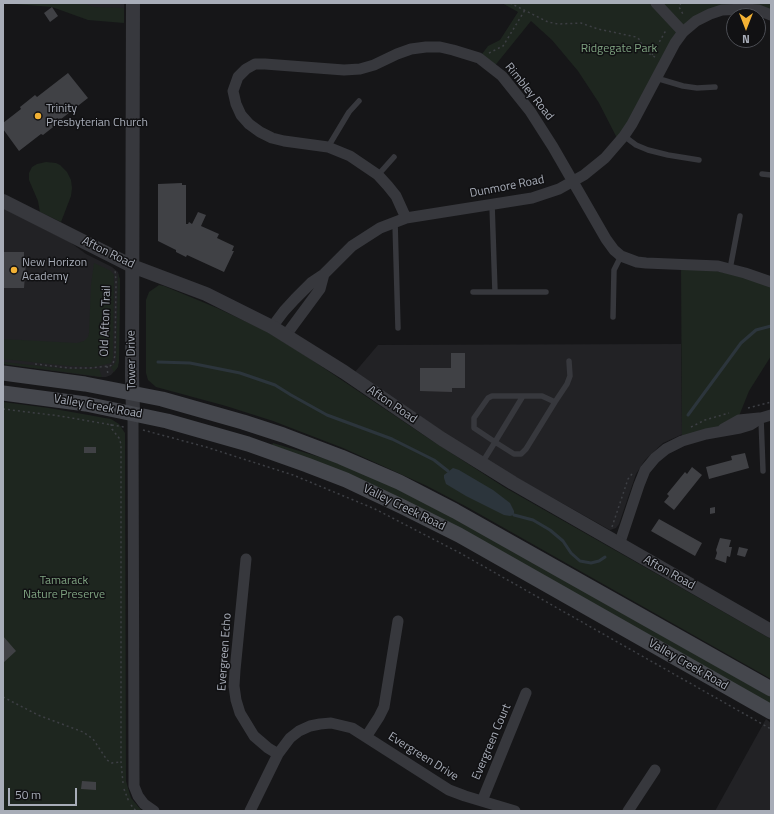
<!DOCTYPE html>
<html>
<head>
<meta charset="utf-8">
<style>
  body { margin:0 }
  #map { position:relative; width:774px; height:814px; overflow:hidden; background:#161618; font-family:"Titillium Web",sans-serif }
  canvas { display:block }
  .frame { position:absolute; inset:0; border:4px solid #a8adb8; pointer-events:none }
  .north { position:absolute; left:726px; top:8px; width:40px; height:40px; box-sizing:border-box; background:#111113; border:1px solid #4d4f55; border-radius:50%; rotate:180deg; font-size:11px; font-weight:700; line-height:16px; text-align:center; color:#a8adb8 }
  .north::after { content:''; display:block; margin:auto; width:14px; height:18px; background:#f2b134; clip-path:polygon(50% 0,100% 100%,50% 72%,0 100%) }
  .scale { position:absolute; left:8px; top:788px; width:69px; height:18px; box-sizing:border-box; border:2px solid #a8adb8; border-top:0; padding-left:5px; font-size:12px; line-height:14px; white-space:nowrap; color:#a8adb8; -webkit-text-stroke:3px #111113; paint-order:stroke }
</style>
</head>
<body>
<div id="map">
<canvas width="774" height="814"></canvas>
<div class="frame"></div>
<div class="north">N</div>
<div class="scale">50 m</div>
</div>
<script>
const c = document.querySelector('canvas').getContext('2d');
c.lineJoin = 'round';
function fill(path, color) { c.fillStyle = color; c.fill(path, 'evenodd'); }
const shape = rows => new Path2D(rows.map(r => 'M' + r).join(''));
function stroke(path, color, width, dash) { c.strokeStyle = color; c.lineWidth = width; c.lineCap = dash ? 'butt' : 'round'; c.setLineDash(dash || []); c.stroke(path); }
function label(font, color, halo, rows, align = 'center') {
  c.font = font + ' "Titillium Web",sans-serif'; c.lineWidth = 3; c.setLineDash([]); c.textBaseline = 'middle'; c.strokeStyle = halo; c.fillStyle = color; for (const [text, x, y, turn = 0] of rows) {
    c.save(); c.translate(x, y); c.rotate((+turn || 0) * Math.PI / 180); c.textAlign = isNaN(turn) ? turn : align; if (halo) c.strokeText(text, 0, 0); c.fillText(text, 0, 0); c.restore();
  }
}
const built = shape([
  [78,3,124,3,124,10,78,9],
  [3,208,70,242,86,254,112,267,118,272,120,280,119,361,117,368,111,375,106,377,99,377,3,364],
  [681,344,682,433,685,433,663,443,645,460,636,474,619,524,616,528,610,530,512,475,452,438,355,372,378,345],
  [766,719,771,723,771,811,715,811]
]);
const green = shape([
  [3,3,86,3,88,5,94,7,124,8,124,23,88,20,52,7],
  [502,3,771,3,771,15,734,8,683,32,619,142,599,103,578,71,552,40,531,21,493,68,479,58,488,46,500,40,518,12],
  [46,162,56,163,60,165,67,172,71,180,72,188,71,196,61,222,40,212,38,201,29,180,29,173,32,167,37,164],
  [94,263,111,271,114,275,113,358,111,363,94,367,69,366,3,359,3,339,77,343,84,341,88,337,89,333,91,285],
  [681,264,771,282,771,356,749,391,737,421,682,441],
  [118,273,120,280,119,361,118,367,114,372,111,367,114,365,116,361],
  [159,285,164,286,217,308,264,330,300,352,428,438,504,487,771,639,771,679,467,507,427,486,343,448,273,421,226,406,156,387,148,380,146,373,146,300,149,292],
  [3,362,68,369,99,369,102,377,3,364],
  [3,402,49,408,111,419,119,424,125,433,126,781,131,798,142,811,3,811],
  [273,443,333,461,392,486,475,529,771,697,771,705,272,445]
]);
const water = shape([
  [453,468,459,470,493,490,510,503,514,511,514,515,510,516,504,515,466,496,446,484,444,478,444,475]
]);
const stream = shape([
  [158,362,190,363,240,373,275,385,291,395,327,415,392,439,434,460,448,471],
  [688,415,741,343,756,330,771,326],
  [514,515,533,520,550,530,563,541,571,553,580,561,591,563,599,561,605,557]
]);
const building = shape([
  [52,7,58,16,50,22,44,13],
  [68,73,88,98,56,123,57,124,43,135,41,134,19,151,3,129,3,123,21,109,20,107,35,95,37,97],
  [182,183,182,185,186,185,186,224,188,224,189,222,192,224,198,212,206,215,201,226,219,234,217,238,234,246,232,251,234,251,224,272,187,255,186,257,176,252,176,250,158,241,158,184],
  [3,252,24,252,24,262,26,262,24,288,3,288],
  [451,353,465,353,465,388,452,388,452,392,420,391,420,368,451,368],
  [84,447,96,447,96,453,84,453],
  [745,453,749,468,709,479,706,467,732,460,731,456],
  [692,467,702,475,674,510,664,502,669,496,667,494,685,472,687,474],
  [715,507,715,513,710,514,710,508],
  [659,519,702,543,695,556,651,531],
  [720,538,731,540,729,547,732,547,730,557,727,556,726,563,715,559,717,553,716,550],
  [739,547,748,549,745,557,737,555],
  [3,636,16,651,3,663],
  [82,781,96,782,96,790,81,789]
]);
const path = shape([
  [510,3,548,22,558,24,581,23,598,29,636,37,640,40,643,50,655,57],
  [681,3,679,7,683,14,681,15],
  [489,53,503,46,525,10],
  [652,55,665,32,667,29],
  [35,364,69,368,90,368,110,366,113,364,115,355,116,282,115,269],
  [107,366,108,376],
  [748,408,771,402],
  [3,409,60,416,124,427],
  [111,424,112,429,119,438,121,444,121,762,123,783],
  [691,427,705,420,729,413],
  [143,430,206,447,293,475,375,509,460,553,771,729],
  [612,527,628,479,632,474],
  [3,697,38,715,83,732,93,739,107,760,112,763,121,762],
  [124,789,129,802],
  [131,805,136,811]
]);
const service = shape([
  [656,78,683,86,697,88,715,87],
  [624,136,636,145,648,150,668,155,699,160],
  [328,147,349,112,359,101],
  [762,174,771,175],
  [378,175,394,157],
  [492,204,495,292],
  [395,222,398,328],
  [730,269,740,216],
  [473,292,546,292],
  [613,317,614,270,621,256],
  [555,402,567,384,570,376,569,361],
  [761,418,763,471],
  [482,463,495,442,523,396,542,396,555,402,526,449,521,454,514,454,495,442,474,428,474,418,488,398,492,396,523,396]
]);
const minor = shape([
  [656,3,683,32],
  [406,218,396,196,388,186,378,175,350,156,328,147,284,141,272,138,260,132,249,124,241,115,236,104,233,91,238,77,246,69,255,64,265,64,344,70,360,69,374,65,397,54,411,49,426,47,440,47,453,50,479,58,502,76,530,111,553,147,606,239,614,250,621,256,637,262,646,263,718,266,745,273,771,282],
  [272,327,284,311,295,299,312,282,324,274,352,246,380,228,406,218,532,198,559,189,584,175,605,158,624,136,632,124,675,43,683,32,696,21,710,14,722,10,746,9,758,10,771,15],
  [286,335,320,289,324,274],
  [133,413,134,778,134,786,138,796,144,804,154,811],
  [723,429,739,420,759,418],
  [619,545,639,485,645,470,655,458,666,449,682,441,706,434,740,428,750,425,761,418,771,415],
  [246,559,235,670,234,686,236,700,240,713,254,736,268,748,278,754],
  [366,737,379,717,384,707,398,621],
  [482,801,526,693],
  [250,811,278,754,290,738,299,731,310,726,320,724,331,723,352,728,449,790,465,796,515,811],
  [628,811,655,770]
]);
const tertiary = shape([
  [133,3,132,375,133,413],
  [3,201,132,266,206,294,272,327,344,372,442,439,513,483,771,631]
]);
const secondary = shape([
  [3,373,85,384,162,399,243,422,283,435,341,457,399,482,455,511,771,689],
  [3,393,86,404,167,421,248,444,307,465,346,480,403,507,459,535,771,712]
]);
const markers = [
  [38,116,4,"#f2b134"],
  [14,270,4,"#f2b134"]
];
const parkNames = [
  ["Ridgegate Park",619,49],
  ["Tamarack",64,581],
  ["Nature Preserve",64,595]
];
const streetNames = [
  ["Rimbley Road",529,92,51],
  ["Dunmore Road",507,187,-11],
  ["Afton Road",108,253,26],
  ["Old Afton Trail",106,321,-88],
  ["Tower Drive",132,360,-91],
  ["Afton Road",392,405,34],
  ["Valley Creek Road",98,407,10],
  ["Valley Creek Road",404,508,26],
  ["Afton Road",669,573,29],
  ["Evergreen Echo",225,652,-86],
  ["Valley Creek Road",688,665,30],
  ["Evergreen Court",492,742,-67],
  ["Evergreen Drive",423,757,32]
];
const poiNames = [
  ["Trinity",46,109],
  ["Presbyterian Church",46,123],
  ["New Horizon",22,263],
  ["Academy",22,277]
];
fill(built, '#222225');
fill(green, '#1e261f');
fill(water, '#2c353c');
stroke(stream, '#2c353c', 3);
fill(building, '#404145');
stroke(path, '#3d3f44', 1.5, [2, 3]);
stroke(service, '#37383d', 5.5);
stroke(minor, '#37383d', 11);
stroke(tertiary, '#37383d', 14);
stroke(secondary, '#45474d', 15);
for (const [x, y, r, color] of markers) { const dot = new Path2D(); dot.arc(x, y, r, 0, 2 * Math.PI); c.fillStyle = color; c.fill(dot); stroke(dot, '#111113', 1.5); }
label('12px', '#7fa381', '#111113', parkNames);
label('12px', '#a8adb8', '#111113', streetNames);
label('12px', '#a8adb8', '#111113', poiNames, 'left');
</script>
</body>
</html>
